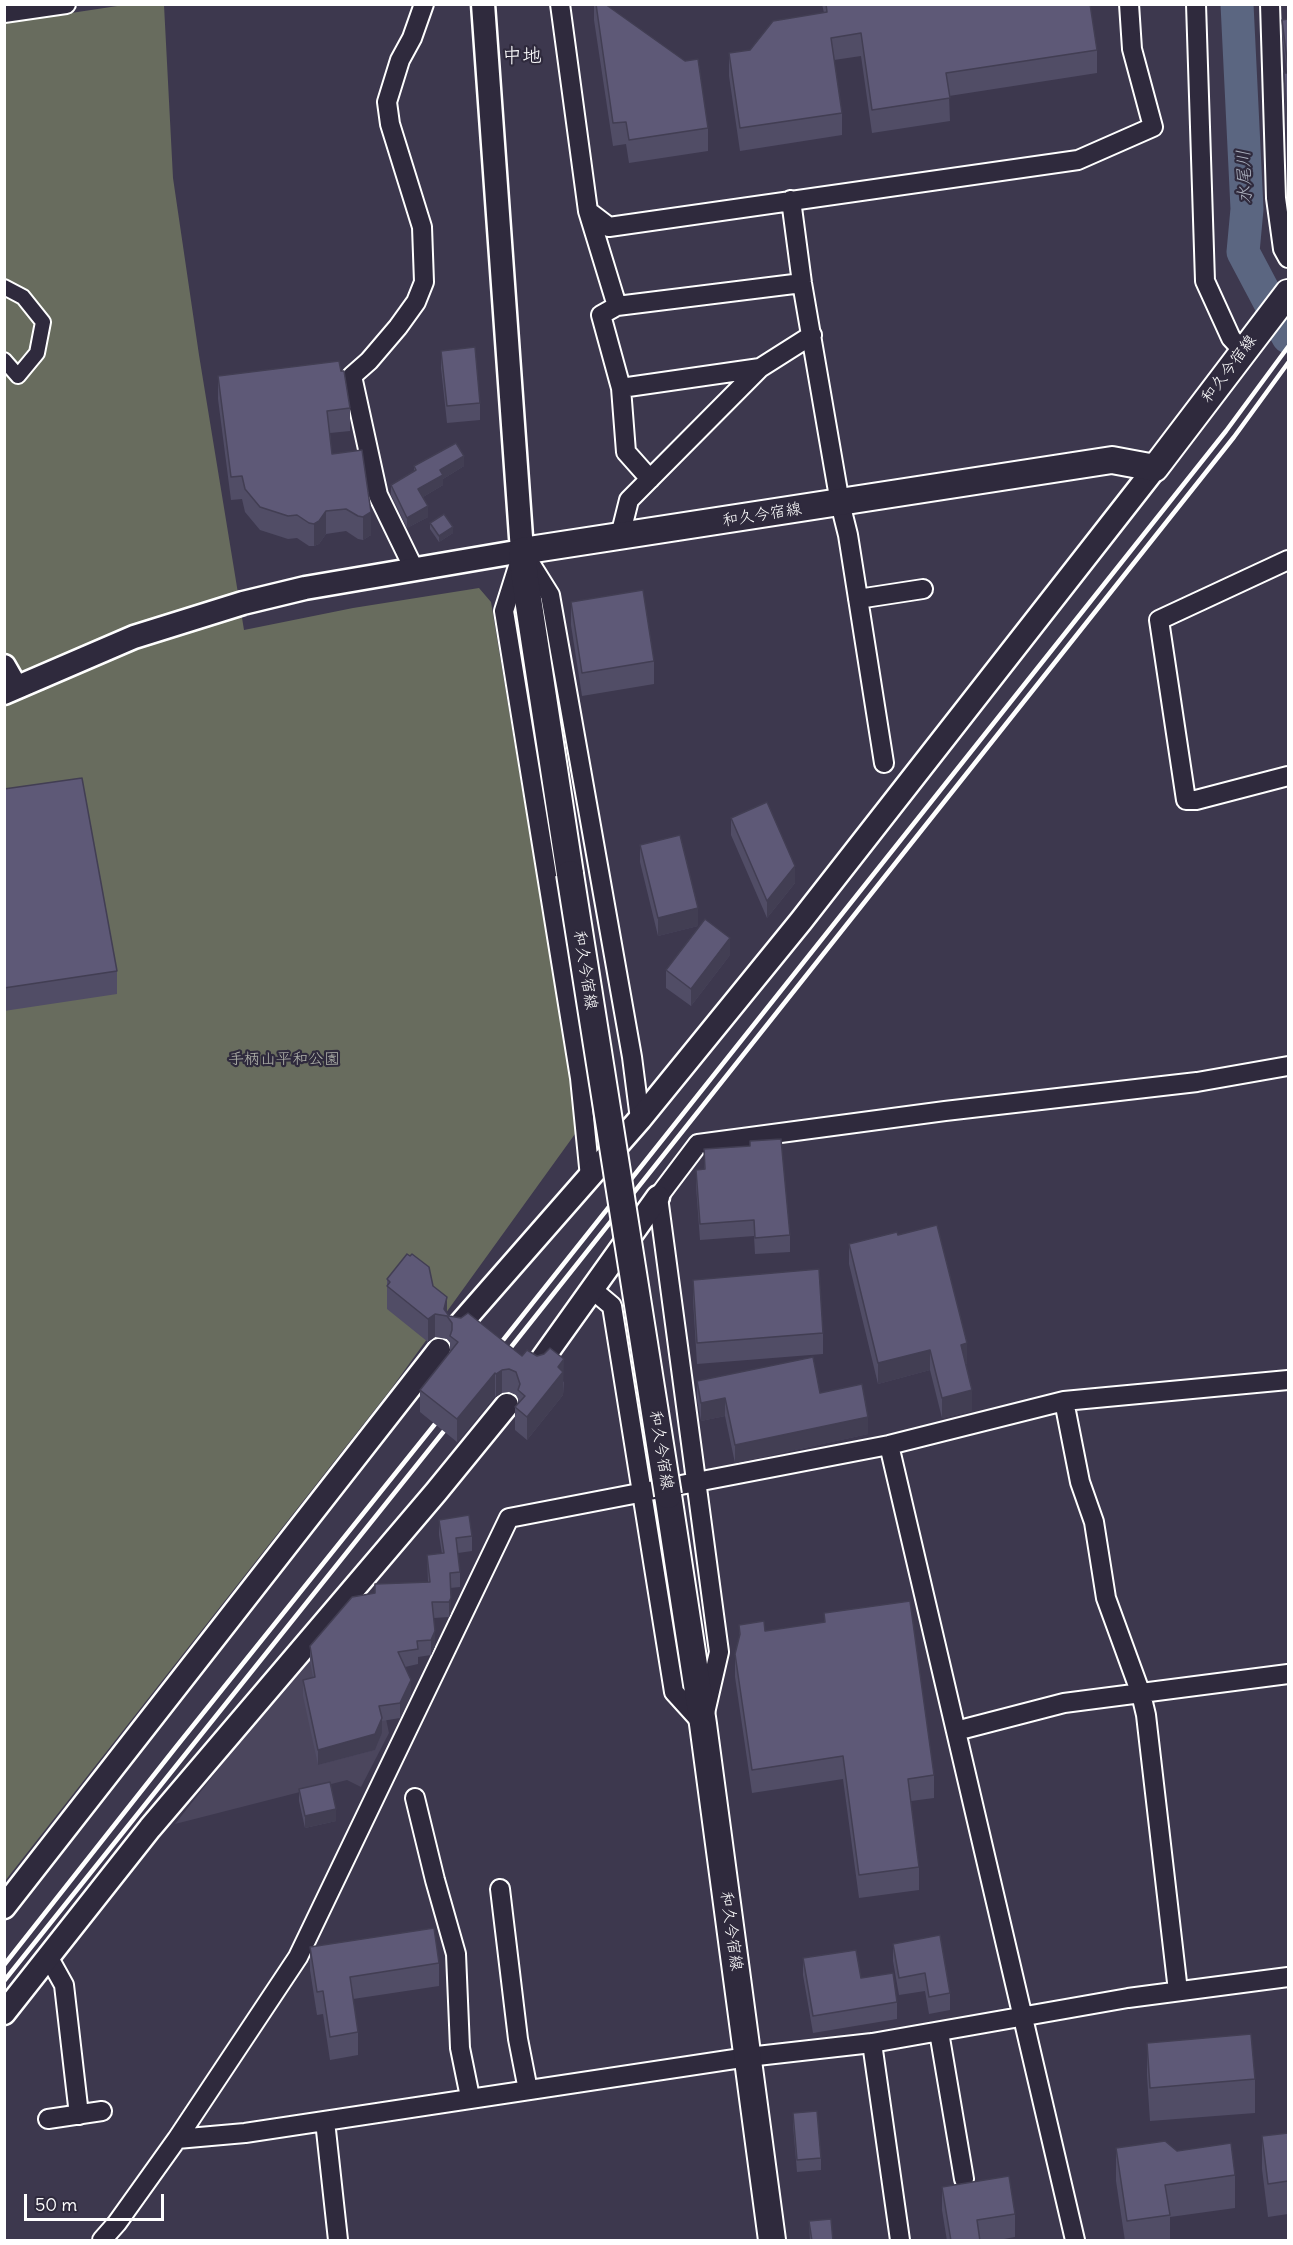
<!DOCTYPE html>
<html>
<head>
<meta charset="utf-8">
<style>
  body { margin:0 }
  #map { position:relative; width:1293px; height:2245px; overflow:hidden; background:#3d384e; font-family:Delius,sans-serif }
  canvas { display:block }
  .frame { position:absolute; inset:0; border:6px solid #fff; pointer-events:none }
  .scale { position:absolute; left:24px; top:2194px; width:140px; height:27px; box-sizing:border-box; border:3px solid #fff; border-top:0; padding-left:8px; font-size:18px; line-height:21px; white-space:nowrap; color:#fff; -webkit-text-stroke:4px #2f2a3d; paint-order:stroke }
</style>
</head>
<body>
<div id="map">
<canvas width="1293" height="2245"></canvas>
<div class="frame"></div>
<div class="scale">50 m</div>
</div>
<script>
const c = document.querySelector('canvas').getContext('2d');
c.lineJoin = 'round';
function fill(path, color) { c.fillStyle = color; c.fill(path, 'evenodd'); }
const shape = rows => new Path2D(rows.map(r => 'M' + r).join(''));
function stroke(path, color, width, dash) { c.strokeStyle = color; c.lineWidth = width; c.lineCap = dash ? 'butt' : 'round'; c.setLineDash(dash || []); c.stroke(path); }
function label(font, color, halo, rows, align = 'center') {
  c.font = font + ' Delius,"Klee One",sans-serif'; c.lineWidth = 4.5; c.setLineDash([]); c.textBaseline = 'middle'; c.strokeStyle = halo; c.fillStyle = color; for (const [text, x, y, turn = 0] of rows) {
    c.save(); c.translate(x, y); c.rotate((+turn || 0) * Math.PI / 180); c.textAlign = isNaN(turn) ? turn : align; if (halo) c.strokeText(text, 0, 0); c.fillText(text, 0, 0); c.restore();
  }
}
const built = shape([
  [359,1591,389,1733,361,1787,347,1780,175,1824]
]);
const green = shape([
  [124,5,164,5,173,178,199,355,244,630,353,608,479,588,491,602,577,1118,575,1134,391,1389,5,1881,5,23]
]);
const river = shape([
  [1237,4,1247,209,1243,252,1288,337]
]);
const pedestrian = shape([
  [4,287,23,297,43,322,37,353,18,376,4,360]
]);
const minor = shape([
  [560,4,588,211,609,227,1078,160,1153,127,1132,49,1129,4],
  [1196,4,1205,281,1231,338,1243,351],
  [1270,4,1276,198,1283,249,1288,258],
  [4,13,66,4],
  [791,200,802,283,840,503,848,535,884,763],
  [588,211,617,306,601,315,621,388,760,368,812,335],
  [617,306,802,283],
  [621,388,626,452,650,479],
  [620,536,629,500,760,368],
  [525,555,550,595,632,1057,640,1119],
  [520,560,504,611,580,1078,590,1177],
  [1288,560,1159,620,1186,800,1196,800,1288,776],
  [414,569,378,495,352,376,369,361,398,327,416,302,424,282,422,227,390,124,387,102,400,60,412,38,424,4],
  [858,599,923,589],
  [593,1290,612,1306,674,1692,703,1724],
  [1064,1401,1080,1482,1094,1522,1106,1598,1141,1694,1146,1715,1178,1991],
  [889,1445,1075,2240],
  [705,1713,719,1652,658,1197,698,1144,945,1111,1197,1082,1288,1066],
  [956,1731,1064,1703,1288,1674],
  [415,1798,435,1880,456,1954,460,2048,470,2097],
  [500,1889,518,2039,528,2090],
  [49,1958,64,1985,79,2115],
  [939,2032,964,2179],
  [872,2043,900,2240],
  [48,2119,102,2111],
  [325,2121,338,2240],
  [177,2139,245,2133,748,2057,872,2043,1128,1998,1288,1977],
  [102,2240,117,2223,177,2139,298,1957,509,1518,889,1445,1064,1401,1288,1380]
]);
const tertiary = shape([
  [4,666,16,687],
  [4,693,134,637,243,603,305,588,522,551,483,4],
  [457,1328,640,1119,801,921,1155,468],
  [538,1365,658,1197],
  [4,1907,439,1350],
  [4,2013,150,1828,436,1492,507,1405]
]);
const secondary = shape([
  [570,874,525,579,522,551,1112,460,1155,468,1288,293],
  [668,1495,703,1724,772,2240]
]);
const rail = shape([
  [492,1354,1226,431,1288,347],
  [500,1361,1234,437,1288,363],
  [4,1965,176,1747,435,1424],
  [4,1981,444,1431]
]);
const secondaryBridge = shape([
  [570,874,668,1495]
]);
const wall = shape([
  [594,4,605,4,708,128,708,151,629,163,626,144,613,146,594,20],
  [822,4,1090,4,1097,50,1097,73,949,96,950,121,872,133,861,56,834,60,842,113,842,135,740,151,729,76,729,53,750,50,824,13],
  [1288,19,1288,145,1284,87,1284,73,1287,73,1282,34,1282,20],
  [441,351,480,403,480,420,447,423,441,368],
  [341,371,350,408,350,431,330,433,332,454,362,450,371,535,363,540,358,539,346,531,326,534,319,544,314,546,309,546,297,538,288,539,260,530,245,512,242,499,231,500,218,399,218,376],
  [414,466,464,466,443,479,443,485,423,497,428,517,407,528,391,495,391,485,414,472],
  [430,523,453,533,439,542,430,529],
  [571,602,654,661,654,684,582,696,571,625],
  [4,789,117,971,117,994,4,1011],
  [731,818,795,883,767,918,731,835],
  [640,845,698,926,658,936,640,862],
  [730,955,691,1006,666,988,666,970],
  [704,1149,790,1235,790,1252,755,1254,754,1236,700,1240,696,1186,696,1170,704,1169],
  [898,1235,967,1363,966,1364,972,1411,942,1418,930,1370,878,1384,849,1264,849,1244],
  [387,1279,433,1286,449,1316,522,1356,564,1382,563,1395,527,1440,515,1430,515,1407,518,1405,518,1399,516,1395,509,1392,502,1393,496,1397,495,1396,457,1442,420,1412,420,1390,450,1353,450,1343,447,1339,435,1337,428,1342,387,1309],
  [693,1280,823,1333,823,1354,697,1364,693,1300],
  [697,1381,820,1393,868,1434,735,1463,725,1416,701,1421,697,1399],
  [439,1520,472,1536,472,1551,458,1553,460,1572,460,1587,450,1588,451,1613,449,1617,434,1618,435,1646,431,1655,418,1657,418,1664,405,1667,411,1695,400,1718,382,1721,382,1733,375,1750,318,1765,303,1696,303,1680,313,1678,310,1661,310,1646,375,1593,428,1582,427,1555,442,1554,439,1535],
  [824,1613,934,1775,934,1798,911,1801,919,1867,919,1890,859,1898,843,1779,752,1793,735,1677,735,1654,739,1638,739,1625,765,1631,824,1622],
  [299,1789,336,1821,305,1828,299,1801],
  [893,1944,950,1993,950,2010,929,2014,925,1991,899,1995,893,1961],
  [310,1947,439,1963,439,1986,353,1999,358,2032,358,2055,330,2060,323,2014,317,2015,310,1970],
  [803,1958,861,1978,897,2002,897,2019,813,2033,803,1975],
  [1147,2043,1255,2079,1255,2113,1150,2121,1147,2076],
  [793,2113,821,2158,821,2170,797,2172,793,2125],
  [1288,2133,1288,2214,1268,2217,1262,2169,1262,2136],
  [1116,2148,1177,2151,1235,2175,1235,2208,1170,2217,1170,2241,1125,2241,1116,2181],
  [942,2187,1015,2214,1015,2237,993,2241,947,2241,942,2210],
  [809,2221,833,2241,810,2241]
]);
const shadedWall = shape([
  [464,456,464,466,443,479,443,485,418,500,418,489,440,470],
  [428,506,428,517,407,528,407,518],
  [326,511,326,534,319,544,314,546,314,524],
  [371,512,371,535,363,540,363,517],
  [453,527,453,533,439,542,439,536],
  [795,866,795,883,767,918,767,901],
  [698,908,698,926,658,936,658,918],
  [730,938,730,955,691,1006,691,989],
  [447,1297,447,1316,444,1309],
  [435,1314,435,1337,428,1342,428,1319],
  [967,1343,967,1363,961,1365,961,1345],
  [930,1350,930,1370,878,1384,878,1363],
  [564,1359,563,1395,527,1440,527,1417,558,1367],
  [502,1370,502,1393,496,1397,496,1374],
  [495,1373,495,1396,457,1442,457,1419],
  [972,1390,972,1411,942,1418,942,1398],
  [725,1398,725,1416,701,1421,701,1403],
  [868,1417,868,1434,735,1463,735,1445],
  [451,1598,451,1613,449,1617,449,1602],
  [435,1631,435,1646,431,1655,431,1640],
  [411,1680,411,1695,400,1718,400,1703],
  [382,1718,382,1733,375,1750,318,1765,318,1750],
  [336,1809,336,1821,305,1828,305,1816]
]);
const building = shape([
  [596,4,605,4,685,61,698,59,708,128,629,140,626,122,613,123,596,4],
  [826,4,1090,4,1097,50,946,73,950,98,872,110,861,33,831,38,842,113,740,128,729,53,750,50,773,21,827,12,826,4],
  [1288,19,1288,67,1282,20,1288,19],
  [1284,73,1288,73,1288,131,1284,73],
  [475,347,480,403,447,406,441,351,475,347],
  [339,361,341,371,344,371,350,408,327,411,332,454,362,450,371,512,363,517,358,516,346,509,326,511,319,521,314,524,309,523,297,515,288,516,260,507,245,489,242,476,231,477,218,376,339,361],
  [456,443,464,456,440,470,443,475,418,489,428,506,407,518,391,485,416,470,414,466,456,443],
  [444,514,453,527,439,536,430,523,444,514],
  [643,590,654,661,582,673,571,602,643,590],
  [82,778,117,971,4,988,4,789,82,778],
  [767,802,795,866,767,901,731,818,767,802],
  [680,835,698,908,658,918,640,845,680,835],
  [705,919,730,938,691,989,666,970,705,919],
  [781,1139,790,1235,755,1238,754,1220,700,1224,696,1170,705,1169,704,1149,750,1146,750,1141,781,1139],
  [937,1225,967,1343,961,1345,972,1390,942,1398,930,1350,878,1363,849,1244,897,1232,898,1235,937,1225],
  [407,1254,410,1256,412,1254,429,1267,433,1286,447,1297,444,1309,449,1316,461,1318,468,1313,522,1356,527,1350,537,1356,544,1354,550,1348,564,1359,558,1367,563,1372,527,1417,515,1407,525,1396,518,1390,520,1384,516,1372,509,1369,502,1370,496,1374,495,1373,457,1419,420,1390,458,1342,450,1336,452,1330,452,1323,447,1316,435,1314,428,1319,387,1286,390,1282,387,1279,407,1254],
  [819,1269,823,1333,697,1343,693,1280,819,1269],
  [813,1357,820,1393,862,1384,868,1417,735,1445,725,1398,701,1403,697,1381,813,1357],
  [469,1515,472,1536,456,1538,460,1572,450,1573,451,1598,449,1602,432,1602,435,1631,431,1640,417,1641,418,1649,398,1652,411,1680,400,1703,379,1706,382,1718,375,1734,318,1750,303,1680,315,1677,310,1646,352,1597,375,1593,375,1584,430,1582,427,1555,444,1553,439,1520,469,1515],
  [910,1601,934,1775,908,1779,919,1867,859,1875,843,1756,752,1770,735,1654,740,1634,739,1625,764,1621,765,1631,825,1622,824,1613,910,1601],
  [330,1782,336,1809,305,1816,299,1789,330,1782],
  [434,1928,439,1963,350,1977,358,2032,330,2037,323,1991,317,1992,310,1947,434,1928],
  [940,1935,950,1993,929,1997,925,1973,899,1978,893,1944,940,1935],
  [856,1950,861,1978,893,1973,897,2002,813,2016,803,1958,856,1950],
  [1251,2034,1255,2079,1150,2088,1147,2043,1251,2034],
  [817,2111,821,2158,797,2160,793,2113,817,2111],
  [1288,2133,1288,2181,1268,2184,1262,2136,1288,2133],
  [1165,2141,1177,2151,1231,2143,1235,2175,1165,2185,1170,2215,1127,2221,1116,2148,1165,2141],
  [1009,2176,1015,2214,977,2220,980,2241,951,2241,942,2187,1009,2176],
  [831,2219,833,2241,812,2241,809,2221,831,2219]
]);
const streetNames = [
  ["和久今宿線",1229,369,-53],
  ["和久今宿線",762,515,-9],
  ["和久今宿線",585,970,81],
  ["和久今宿線",661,1450,81],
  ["和久今宿線",731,1931,82]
];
const parkNames = [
  ["手柄山平和公園",284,1059]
];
const waterNames = [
  ["水尾川",1245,177,-92]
];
const quarterNames = [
  ["中地",522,56]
];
fill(built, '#4b465d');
fill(green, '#686c5e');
stroke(river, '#5b6681', 33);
stroke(pedestrian, '#fff', 18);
stroke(minor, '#fff', 22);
stroke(tertiary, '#fff', 27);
stroke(secondary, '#fff', 30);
stroke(pedestrian, '#2f2a3d', 14);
stroke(minor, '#2f2a3d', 18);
stroke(tertiary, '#2f2a3d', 22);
stroke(secondary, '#2f2a3d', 26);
stroke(rail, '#fff', 4.5);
stroke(secondaryBridge, '#fff', 30, []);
stroke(secondaryBridge, '#2f2a3d', 26);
fill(wall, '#514d66');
fill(shadedWall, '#423e53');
fill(building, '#5e5977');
stroke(building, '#423e53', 1.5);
label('16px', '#fff', '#2f2a3d', streetNames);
label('16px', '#b4b6ae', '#2f2a3d', parkNames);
label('italic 18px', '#adb2c0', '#2f2a3d', waterNames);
label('20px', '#fff', '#2f2a3d', quarterNames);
</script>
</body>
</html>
